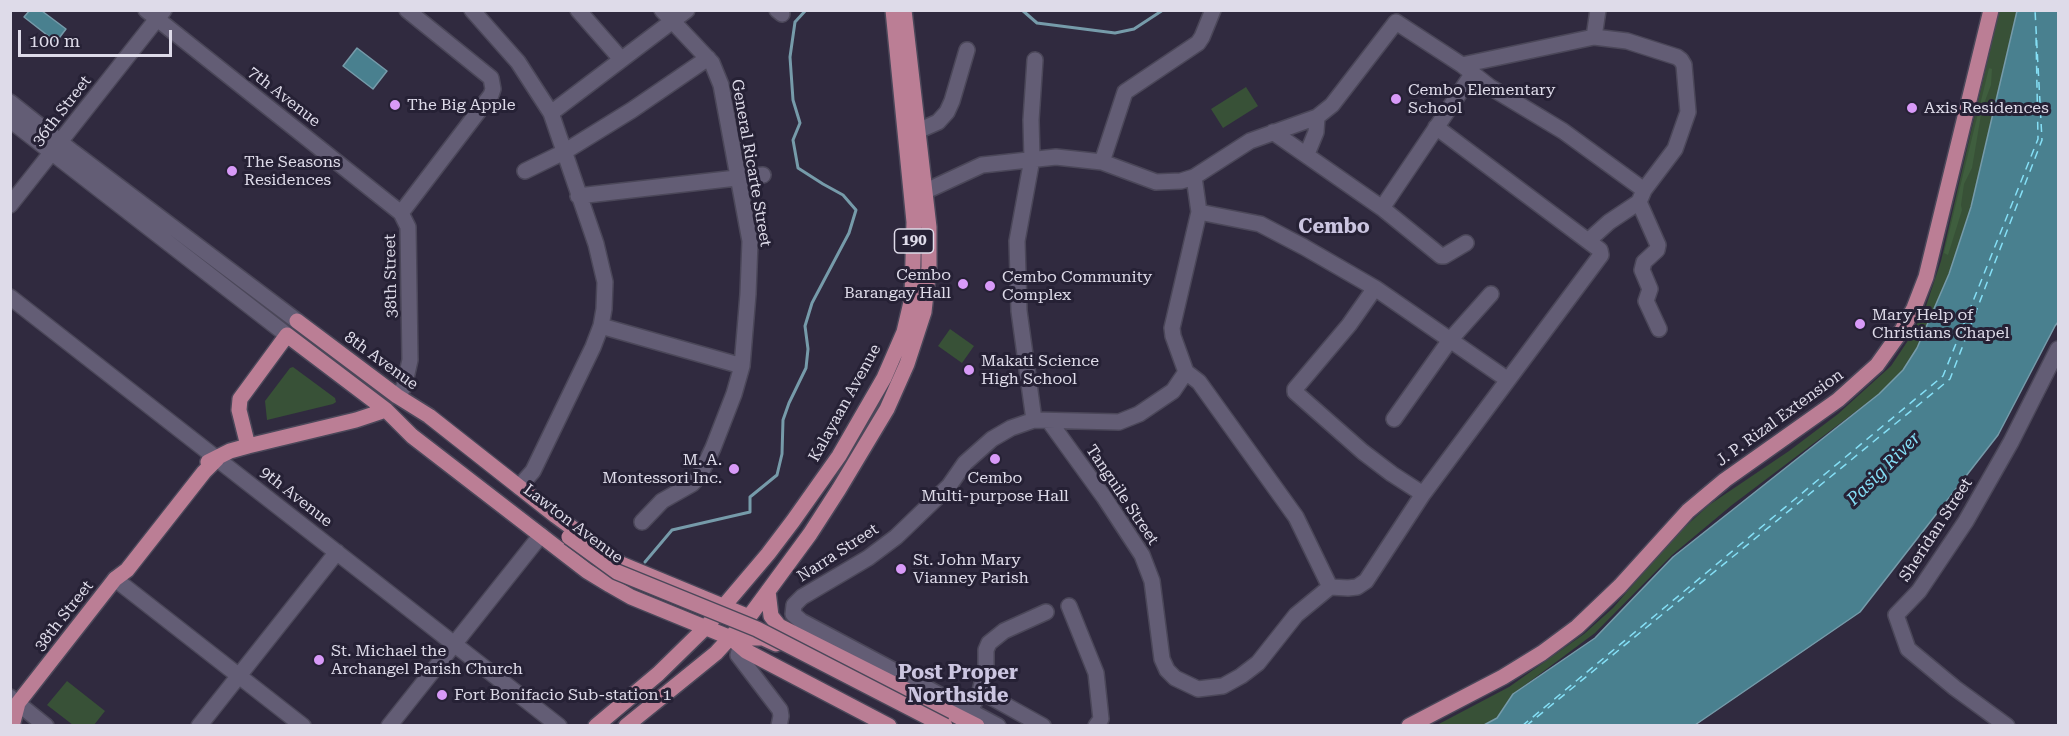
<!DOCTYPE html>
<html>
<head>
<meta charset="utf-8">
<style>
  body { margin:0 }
  #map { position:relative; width:2069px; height:736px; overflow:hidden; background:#302a3f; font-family:"Roboto Serif",serif }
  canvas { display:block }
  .frame { position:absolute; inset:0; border:12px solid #dedbe9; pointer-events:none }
  .scale { position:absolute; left:18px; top:30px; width:154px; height:27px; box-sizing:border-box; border:3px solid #dedbe9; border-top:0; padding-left:8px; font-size:18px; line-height:21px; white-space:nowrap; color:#dedbe9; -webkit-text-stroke:4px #262135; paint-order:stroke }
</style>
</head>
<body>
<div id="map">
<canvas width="2069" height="736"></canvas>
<div class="frame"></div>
<div class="scale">100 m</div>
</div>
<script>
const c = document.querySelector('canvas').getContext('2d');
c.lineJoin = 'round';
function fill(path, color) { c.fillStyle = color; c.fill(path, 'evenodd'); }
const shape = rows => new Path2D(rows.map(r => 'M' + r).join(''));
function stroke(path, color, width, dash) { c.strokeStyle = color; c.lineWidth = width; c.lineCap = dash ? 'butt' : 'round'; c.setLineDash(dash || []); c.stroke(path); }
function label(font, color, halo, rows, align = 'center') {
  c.font = font + ' "Roboto Serif",serif'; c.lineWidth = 6; c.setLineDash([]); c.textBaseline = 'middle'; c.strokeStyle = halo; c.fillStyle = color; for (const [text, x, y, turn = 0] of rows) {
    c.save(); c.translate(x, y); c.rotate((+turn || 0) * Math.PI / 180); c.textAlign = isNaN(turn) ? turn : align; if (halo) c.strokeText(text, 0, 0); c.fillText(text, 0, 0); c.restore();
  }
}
const green = shape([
  [1999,11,2017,11,1971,207,1949,274,1917,348,1903,370,1879,394,1732,505,1672,555,1595,633,1513,694,1497,718,1484,725,1435,726,1509,687,1584,634,1613,608,1676,535,1709,505,1789,451,1838,414,1891,366,1911,336,1926,306,1941,261],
  [1246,87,1258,106,1223,128,1211,109],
  [950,329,974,346,962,363,938,346],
  [293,367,335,398,336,402,333,404,267,420,265,401,290,368],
  [67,681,105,711,94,725,73,725,47,705]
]);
const forest = shape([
  [1989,68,1992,69,1991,85,1982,109,1972,168,1964,184,1961,205,1962,210,1948,255,1944,253]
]);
const water = shape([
  [30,10,42,11,66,29,56,42,24,17,30,10],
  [2017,11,2058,11,2058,322,2055,326,1998,435,1860,612,1695,725,1484,725,1497,718,1513,694,1595,638,1673,557,1879,394,1903,370,1917,348,1949,274,1971,207,2017,11],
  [357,48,387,71,373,89,343,66,357,48]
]);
const stream = shape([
  [1022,10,1037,23,1115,33,1134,29,1163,10],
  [645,562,672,530,750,512,750,497,777,475,782,454,783,420,789,403,806,368,808,349,805,326,812,303,849,233,856,210,843,195,823,184,798,168,793,140,800,123,793,100,790,57,795,22,806,10]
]);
const ferry = shape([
  [1522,726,1943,376,2038,139,2036,36],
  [1526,726,1950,379,2042,140,2035,10]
]);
const minor = shape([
  [146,10,401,213,408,227,410,360,404,387,397,396],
  [472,10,518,62,551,113,596,244,605,282,604,309,601,326,593,347,533,471,519,487],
  [578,10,621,59],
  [777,10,782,14],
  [1594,37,1598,10],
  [1462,65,1594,37,1627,41,1677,57,1681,60,1684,65,1688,112,1675,149,1644,190,1639,202,1609,222,1588,241],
  [10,102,73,152,297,321],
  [551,113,687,10],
  [10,120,287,335],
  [920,130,938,122,947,112,952,101,967,50],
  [1273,132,1382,208,1441,256,1444,256,1466,243],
  [1307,154,1316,132,1317,117],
  [1102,162,1125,92,1198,43,1202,37,1213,10],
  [525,171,564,152,632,110,708,58],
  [1194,177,1199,212,1172,328,1173,336,1186,372,1199,382,1296,517,1330,587],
  [926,191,982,165,1056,157,1102,162,1156,182,1181,181,1194,177,1250,141,1317,117,1332,105,1396,22,1462,65,1490,87,1563,131,1644,190],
  [578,196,763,175],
  [1639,202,1658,245,1657,250,1644,262,1642,270,1650,289,1646,301,1659,329],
  [10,205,164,10],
  [1382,208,1473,73],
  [1199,212,1260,224,1304,247,1375,288,1508,380],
  [401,213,491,95,493,89,491,78,407,10],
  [1375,288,1349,325,1295,389,1295,392,1363,452,1392,474,1423,494],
  [10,297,559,726],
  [601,326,742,366],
  [1394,419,1450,340,1491,294],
  [1034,420,1019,311,1017,241,1032,159,1031,120,1035,60],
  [1049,421,1104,497,1142,555,1152,581,1162,659,1167,670,1175,678,1198,689,1223,686,1241,676,1258,663,1296,615,1330,587],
  [642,522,662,501,692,484,700,475,713,448,734,394,742,366,748,294,750,241,721,85,712,63,662,10],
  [115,579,303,726],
  [1330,587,1348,588,1357,587,1366,581,1423,494,1601,255,1600,250,1436,127],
  [1069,606,1096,673,1101,719,1096,726],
  [740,647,738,655,780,710,781,716,779,726],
  [980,691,1043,726],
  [10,697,46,726],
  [970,711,980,691,986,668,986,650,989,643,1004,631,1046,612],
  [199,726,337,552],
  [389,726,541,535],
  [998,726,801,621,793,614,794,605,802,597,868,558,896,537,949,486,965,463,992,439,1011,428,1034,420,1119,422,1139,414,1173,391,1186,372],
  [2007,726,1955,688,1908,649,1896,615,1919,591,1966,521,2011,442,2058,349]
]);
const major = shape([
  [297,321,397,396,429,416,556,516,621,564,749,617],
  [248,446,239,410,240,399,287,335,386,410,412,436,587,571,610,585,631,597,731,638,746,651,889,726],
  [208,462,230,451,248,446,356,420,386,410],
  [768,591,771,616,779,626,977,726],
  [731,638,763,638,776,644],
  [12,726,18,703,115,579,127,570,204,472,217,459],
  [596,726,658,674,706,627,768,554,793,521,839,456,884,378,904,332,912,298,914,222,893,10],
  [626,726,716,653,749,617,810,534,839,489,887,409,907,364,924,312,929,267,929,227,904,10],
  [1409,726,1503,677,1542,653,1577,627,1620,586,1688,511,1725,480,1838,400,1877,365,1902,330,1914,308,1926,277,1991,10]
]);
const majorBridge = shape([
  [569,537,617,572,757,629,945,726]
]);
const markers = [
  [1396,99,6,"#d89af8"],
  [395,105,6,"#d89af8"],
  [1912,108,6,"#d89af8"],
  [232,171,6,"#d89af8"],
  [963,284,6,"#d89af8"],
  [990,286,6,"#d89af8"],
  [1860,324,6,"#d89af8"],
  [969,370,6,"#d89af8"],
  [995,459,6,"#d89af8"],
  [734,469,6,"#d89af8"],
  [901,569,6,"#d89af8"],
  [319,660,6,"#d89af8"],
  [442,695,6,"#d89af8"]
];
const shields = [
  [914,241,39]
];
const shieldNames = [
  ["190",914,241]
];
const poiNames = [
  ["Cembo Elementary",1408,90],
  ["School",1408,108],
  ["The Big Apple",407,105],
  ["Axis Residences",1924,108],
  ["The Seasons",244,162],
  ["Residences",244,180],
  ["Cembo",951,275,"right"],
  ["Barangay Hall",951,293,"right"],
  ["Cembo Community",1002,277],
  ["Complex",1002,295],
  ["Mary Help of",1872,315],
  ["Christians Chapel",1872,333],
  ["Makati Science",981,361],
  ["High School",981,379],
  ["M. A.",722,460,"right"],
  ["Montessori Inc.",722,478,"right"],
  ["Cembo",995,478,"center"],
  ["Multi-purpose Hall",995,496,"center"],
  ["St. John Mary",913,560],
  ["Vianney Parish",913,578],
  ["St. Michael the",331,651],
  ["Archangel Parish Church",331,669],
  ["Fort Bonifacio Sub-station 1",454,695]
];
const streetNames = [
  ["7th Avenue",284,97,38],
  ["36th Street",62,111,-52],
  ["General Ricarte Street",751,163,80],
  ["38th Street",391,276,-91],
  ["8th Avenue",381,361,36],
  ["Kalayaan Avenue",845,403,-61],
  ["J. P. Rizal Extension",1780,418,-36],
  ["Tanguile Street",1122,495,56],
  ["9th Avenue",296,497,38],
  ["Lawton Avenue",573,524,37],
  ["Sheridan Street",1936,530,-57],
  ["Narra Street",838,553,-33],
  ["38th Street",64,616,-52]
];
const waterNames = [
  ["Pasig River",1884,469,-45]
];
const quarterNames = [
  ["Cembo",1334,227],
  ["Post Proper",958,673],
  ["Northside",958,696]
];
fill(green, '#385137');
fill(forest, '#3f5e3e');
fill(water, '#49808f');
stroke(water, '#769baa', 1.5);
stroke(stream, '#769baa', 3);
stroke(ferry, '#85dff6', 1.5, [8, 6]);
stroke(minor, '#4b4759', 18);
stroke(major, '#4b4759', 18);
stroke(minor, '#635d75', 15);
stroke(major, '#bb7e95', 15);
stroke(majorBridge, '#4b4759', 18, []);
stroke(majorBridge, '#bb7e95', 15);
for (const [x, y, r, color] of markers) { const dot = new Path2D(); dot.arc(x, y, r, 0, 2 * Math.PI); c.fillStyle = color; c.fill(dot); stroke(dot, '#262135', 2); }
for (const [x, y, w] of shields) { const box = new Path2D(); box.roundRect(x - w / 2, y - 12, w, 24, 4.5); c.fillStyle = '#262135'; c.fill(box); stroke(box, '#dedbe9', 1.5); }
label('bold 15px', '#dedbe9', null, shieldNames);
label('16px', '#dedbe9', '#262135', poiNames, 'left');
label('16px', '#dedbe9', '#262135', streetNames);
label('italic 18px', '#85dff6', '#262135', waterNames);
label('bold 20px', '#cbc5e0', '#262135', quarterNames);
</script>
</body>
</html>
